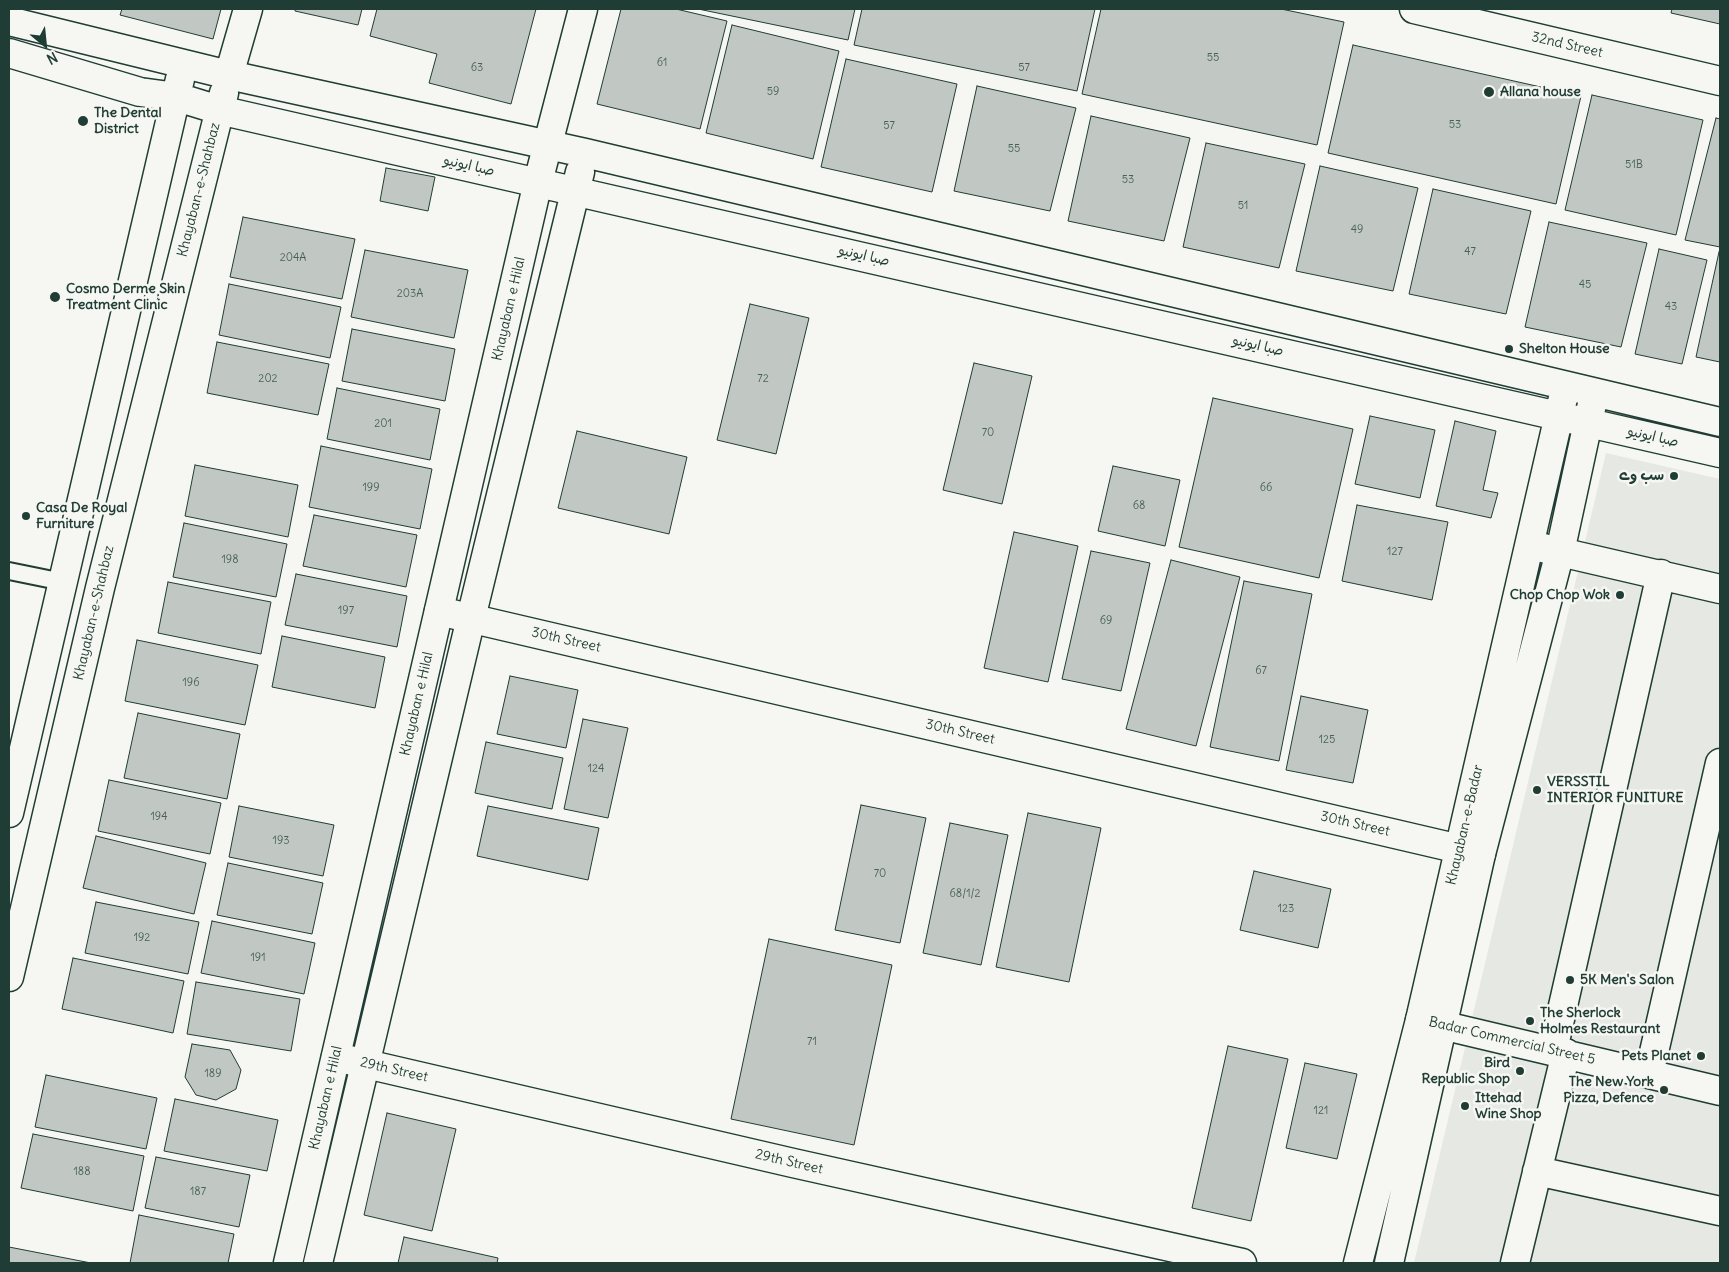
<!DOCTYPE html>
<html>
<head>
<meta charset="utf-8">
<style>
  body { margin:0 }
  #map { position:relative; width:1729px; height:1272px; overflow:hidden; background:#f6f6f2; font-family:Delius,sans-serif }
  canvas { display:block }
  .frame { position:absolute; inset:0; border:10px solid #1f3d34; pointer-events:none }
  .north { position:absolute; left:20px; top:20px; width:50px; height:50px; -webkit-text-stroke:4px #f6f6f2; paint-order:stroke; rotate:152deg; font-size:14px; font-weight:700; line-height:20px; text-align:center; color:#1f3d34 }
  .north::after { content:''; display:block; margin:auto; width:18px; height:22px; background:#1f3d34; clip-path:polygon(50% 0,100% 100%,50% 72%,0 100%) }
</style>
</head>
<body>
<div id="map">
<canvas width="1729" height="1272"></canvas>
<div class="frame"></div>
<div class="north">N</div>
</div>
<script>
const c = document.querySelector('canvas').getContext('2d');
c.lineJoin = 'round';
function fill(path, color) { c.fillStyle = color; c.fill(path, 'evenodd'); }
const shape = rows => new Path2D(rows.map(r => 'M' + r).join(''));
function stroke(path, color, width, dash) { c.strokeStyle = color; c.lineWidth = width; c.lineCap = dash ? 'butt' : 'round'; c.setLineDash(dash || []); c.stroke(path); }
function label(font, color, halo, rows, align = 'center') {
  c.font = font + ' Delius,"Playpen Sans Arabic",sans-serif'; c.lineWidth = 5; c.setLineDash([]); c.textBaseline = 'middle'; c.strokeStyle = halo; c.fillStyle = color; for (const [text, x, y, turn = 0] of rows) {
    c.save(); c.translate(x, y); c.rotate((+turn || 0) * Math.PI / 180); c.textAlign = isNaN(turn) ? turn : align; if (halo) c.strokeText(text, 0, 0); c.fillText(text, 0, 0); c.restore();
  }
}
const built = shape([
  [1606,453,1720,479,1720,1263,1414,1263]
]);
const building = shape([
  [122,9,221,9,213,39,120,15,122,9],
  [295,9,362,9,358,25,295,11,295,9],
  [377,9,536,9,511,104,429,83,437,54,370,36,377,9],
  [621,9,676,9,727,21,700,129,597,104,621,9],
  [698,9,855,9,848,40,698,9],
  [862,9,1095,9,1077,91,854,45,862,9],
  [1101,9,1281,9,1344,22,1317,145,1082,94,1101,9],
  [1672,9,1720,9,1720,24,1671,13,1672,9],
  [732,25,839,51,813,159,706,133,732,25],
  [1353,45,1581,96,1556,204,1328,153,1353,45],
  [846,59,957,84,932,192,821,167,846,59],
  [977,86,1076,108,1050,211,954,191,977,86],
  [1592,95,1703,120,1676,235,1565,210,1592,95],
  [1091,116,1190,138,1164,241,1068,221,1091,116],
  [1716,118,1720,119,1720,247,1685,240,1716,118],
  [1206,143,1305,164,1279,268,1183,247,1206,143],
  [1320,166,1418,188,1393,291,1296,271,1320,166],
  [386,168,435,177,428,211,380,201,386,168],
  [1433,189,1531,211,1506,314,1409,294,1433,189],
  [243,217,355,239,342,299,230,277,243,217],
  [1549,222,1647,243,1621,347,1525,327,1549,222],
  [1659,249,1707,260,1682,364,1635,354,1659,249],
  [365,250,468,270,454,338,351,317,365,250],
  [1719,252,1720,253,1720,362,1696,357,1719,252],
  [229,284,341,307,330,358,219,335,229,284],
  [750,304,809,318,776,454,717,440,750,304],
  [352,329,455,349,445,401,342,381,352,329],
  [217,342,329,364,318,415,207,393,217,342],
  [974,363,1032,376,1002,504,943,490,974,363],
  [337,388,440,409,430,460,327,439,337,388],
  [1213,398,1353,429,1319,578,1179,547,1213,398],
  [1370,416,1435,430,1420,498,1355,484,1370,416],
  [1455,421,1496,431,1483,490,1498,493,1491,518,1436,506,1455,421],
  [577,431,687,457,669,534,558,508,577,431],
  [321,446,432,469,420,529,309,507,321,446],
  [195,465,298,485,288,537,185,516,195,465],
  [1113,466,1180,480,1165,546,1098,531,1113,466],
  [1357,505,1448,522,1432,600,1342,581,1357,505],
  [314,515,417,535,406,587,303,566,314,515],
  [184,523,287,544,276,597,173,577,184,523],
  [1014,532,1078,546,1048,682,984,668,1014,532],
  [1091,551,1150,563,1121,691,1062,679,1091,551],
  [1171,560,1240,577,1196,746,1126,729,1171,560],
  [296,574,407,596,397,647,285,625,296,574],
  [1244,581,1312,594,1279,761,1210,747,1244,581],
  [168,582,271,602,261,654,158,633,168,582],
  [282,636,385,657,375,708,272,687,282,636],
  [137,640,258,665,245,725,125,701,137,640],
  [510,676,578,690,566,748,497,734,510,676],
  [1301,696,1368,710,1353,783,1286,770,1301,696],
  [138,713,240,734,227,799,124,778,138,713],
  [583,719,628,728,608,818,564,809,583,719],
  [486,742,563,758,552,809,475,793,486,742],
  [109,780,221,803,210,854,98,831,109,780],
  [861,805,926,818,900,943,835,930,861,805],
  [239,806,334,825,323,876,229,857,239,806],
  [488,806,599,828,588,880,477,856,488,806],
  [1028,813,1101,828,1069,982,996,967,1028,813],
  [950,823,1008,835,981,965,923,953,950,823],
  [96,836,206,863,194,914,83,888,96,836],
  [228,863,323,883,312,934,217,915,228,863],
  [1254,871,1331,889,1318,948,1240,930,1254,871],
  [96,902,199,922,188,974,85,953,96,902],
  [212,921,315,943,304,994,201,973,212,921],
  [769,939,892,965,854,1145,731,1119,769,939],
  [73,958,184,981,173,1033,62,1009,73,958],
  [196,982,300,999,291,1051,187,1034,196,982],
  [192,1044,230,1050,241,1070,236,1089,216,1100,196,1095,185,1077,192,1044],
  [1228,1046,1288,1059,1251,1221,1192,1208,1228,1046],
  [1305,1063,1357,1074,1337,1159,1286,1148,1305,1063],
  [46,1075,157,1098,146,1149,35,1127,46,1075],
  [175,1099,278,1120,267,1171,164,1151,175,1099],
  [387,1113,456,1129,432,1231,364,1215,387,1113],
  [33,1134,144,1156,133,1211,21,1188,33,1134],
  [156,1157,250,1175,239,1227,145,1208,156,1157],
  [139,1215,234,1234,228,1263,130,1263,139,1215],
  [404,1237,498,1258,497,1263,398,1263,404,1237],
  [9,1247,91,1263,9,1263,9,1247]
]);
const lane = shape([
  [9,571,63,582]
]);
const street = shape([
  [1414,9,1720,81],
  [229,75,248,9],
  [538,182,583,9],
  [1530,545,1720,589],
  [439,611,1481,854],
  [1420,1020,1720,1091],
  [1553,1050,1661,574],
  [336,1057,793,1163,1242,1263],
  [1649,1074,1720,763],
  [1537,1171,1720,1211],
  [1515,1263,1566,1053]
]);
const secondary = shape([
  [9,21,229,75,585,153,1720,422],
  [9,53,140,92,177,97,219,110,1720,453],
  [9,813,180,79],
  [9,977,100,588,224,93],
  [288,1263,538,182],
  [318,1263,471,618,580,172],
  [1358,1263,1420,1020,1563,398],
  [1389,1263,1481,854,1560,552,1592,404]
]);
const markers = [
  [1489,92,6,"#1f3d34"],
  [83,121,6,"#1f3d34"],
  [55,297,6,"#1f3d34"],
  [1509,349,5,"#1f3d34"],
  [1674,476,5,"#1f3d34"],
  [26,516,5,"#1f3d34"],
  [1620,595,5,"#1f3d34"],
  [1537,790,5,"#1f3d34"],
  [1570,980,5,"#1f3d34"],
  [1530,1021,5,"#1f3d34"],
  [1701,1056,5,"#1f3d34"],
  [1520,1071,5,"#1f3d34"],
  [1664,1090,5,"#1f3d34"],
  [1465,1106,5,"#1f3d34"]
];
const numberNames = [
  ["55",1213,58],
  ["61",662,63],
  ["63",477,68],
  ["57",1024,68],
  ["59",773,92],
  ["53",1455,125],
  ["57",889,126],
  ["55",1014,149],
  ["51B",1634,165],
  ["53",1128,180],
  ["51",1243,206],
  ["49",1357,230],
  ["47",1470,252],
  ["204A",293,258],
  ["45",1585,285],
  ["203A",410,294],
  ["43",1671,307],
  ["202",268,379],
  ["72",763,379],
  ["201",383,424],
  ["70",988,433],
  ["199",371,488],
  ["66",1266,488],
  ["68",1139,506],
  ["127",1395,552],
  ["198",230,560],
  ["197",346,611],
  ["69",1106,621],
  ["67",1261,671],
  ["196",191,683],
  ["125",1327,740],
  ["124",596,769],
  ["194",159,817],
  ["193",281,841],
  ["70",880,874],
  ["68/1/2",965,894],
  ["123",1286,909],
  ["192",142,938],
  ["191",258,958],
  ["71",812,1042],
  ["189",213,1074],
  ["121",1321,1111],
  ["188",82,1172],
  ["187",198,1192]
];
const streetNames = [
  ["32nd Street",1567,45,13],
  ["صبا ایونیو",469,166,13],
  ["Khayaban-e-Shahbaz",199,190,-76],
  ["صبا ایونیو",864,256,13],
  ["Khayaban e Hilal",509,309,-77],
  ["صبا ایونیو",1258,346,13],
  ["صبا ایونیو",1653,437,13],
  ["Khayaban-e-Shahbaz",94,613,-77],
  ["30th Street",566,640,13],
  ["Khayaban e Hilal",417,704,-77],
  ["30th Street",960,732,13],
  ["30th Street",1355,824,13],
  ["Khayaban-e-Badar",1465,825,-77],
  ["Badar Commercial Street 5",1512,1041,13],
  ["29th Street",394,1070,13],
  ["Khayaban e Hilal",326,1098,-77],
  ["29th Street",789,1162,13]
];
const poiNames = [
  ["Allana house",1500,92],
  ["The Dental",94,113],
  ["District",94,129],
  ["Cosmo Derme Skin",66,289],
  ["Treatment Clinic",66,305],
  ["Shelton House",1519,349],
  ["سب وے",1664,476,"right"],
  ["Casa De Royal",36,508],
  ["Furniture",36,524],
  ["Chop Chop Wok",1610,595,"right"],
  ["VERSSTIL",1547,782],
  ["INTERIOR FUNITURE",1547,798],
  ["5K Men's Salon",1580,980],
  ["The Sherlock",1540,1013],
  ["Holmes Restaurant",1540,1029],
  ["Pets Planet",1691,1056,"right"],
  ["Bird",1510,1063,"right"],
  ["Republic Shop",1510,1079,"right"],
  ["The New York",1654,1082,"right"],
  ["Pizza, Defence",1654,1098,"right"],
  ["Ittehad",1475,1098],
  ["Wine Shop",1475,1114]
];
fill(built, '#e6e8e4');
fill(building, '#c1c8c3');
stroke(building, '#1f3d34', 1);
stroke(lane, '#1f3d34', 20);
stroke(street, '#1f3d34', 31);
stroke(secondary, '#1f3d34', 31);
stroke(lane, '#f6f6f2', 16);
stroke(street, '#f6f6f2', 28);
stroke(secondary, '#f6f6f2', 28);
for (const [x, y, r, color] of markers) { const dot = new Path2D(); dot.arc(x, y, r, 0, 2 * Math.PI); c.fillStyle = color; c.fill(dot); stroke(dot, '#f6f6f2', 2); }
label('11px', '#486058', null, numberNames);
label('14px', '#1f3d34', '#f6f6f2', streetNames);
label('bold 14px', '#1f3d34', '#f6f6f2', poiNames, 'left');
</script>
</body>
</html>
